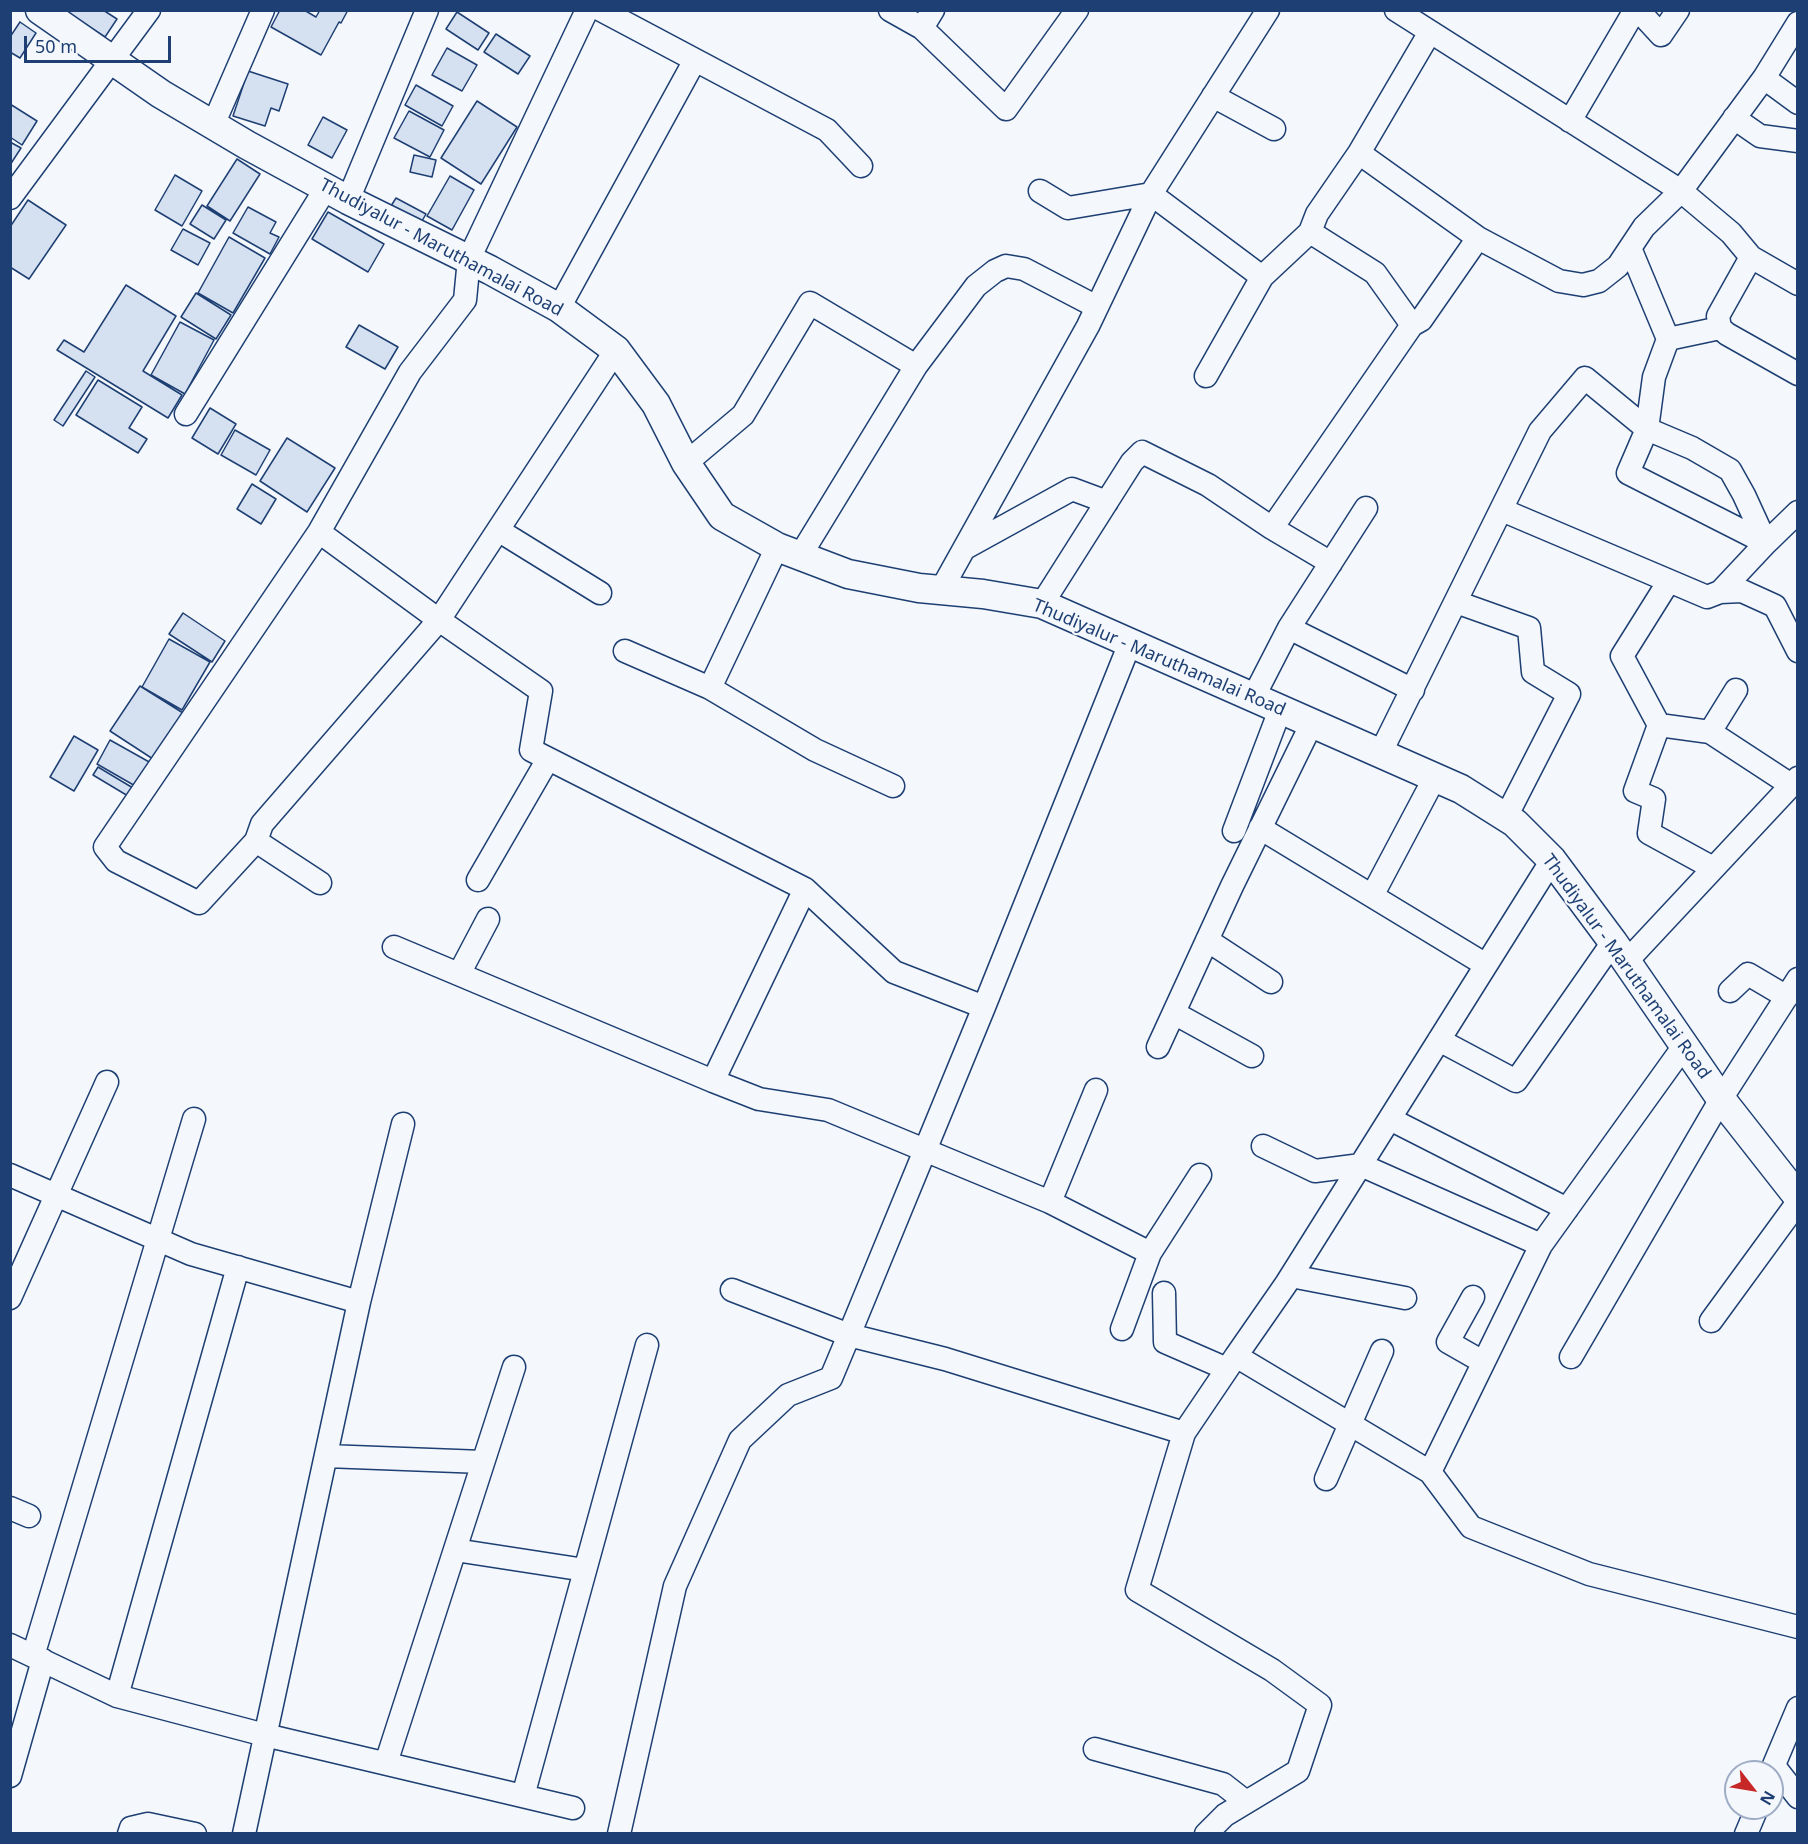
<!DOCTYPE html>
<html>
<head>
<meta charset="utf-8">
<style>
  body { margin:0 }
  #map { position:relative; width:1808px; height:1844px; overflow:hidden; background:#f4f7fb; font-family:"Noto Sans",sans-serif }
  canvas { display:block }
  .frame { position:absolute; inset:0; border:12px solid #1d3f73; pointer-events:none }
  .north { position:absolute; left:1724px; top:1760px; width:60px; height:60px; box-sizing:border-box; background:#f4f7fb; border:2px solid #9eadc5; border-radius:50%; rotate:121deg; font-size:16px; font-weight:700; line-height:24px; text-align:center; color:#1d3f73 }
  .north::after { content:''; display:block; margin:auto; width:21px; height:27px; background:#c62828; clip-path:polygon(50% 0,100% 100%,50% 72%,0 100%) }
  .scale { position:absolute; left:24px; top:36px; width:147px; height:27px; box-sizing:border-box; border:3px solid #1d3f73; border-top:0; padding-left:8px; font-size:18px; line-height:21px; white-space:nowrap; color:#1d3f73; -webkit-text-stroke:4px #f4f7fb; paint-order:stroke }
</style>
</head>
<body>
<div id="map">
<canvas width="1808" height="1844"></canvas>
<div class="frame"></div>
<div class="north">N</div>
<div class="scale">50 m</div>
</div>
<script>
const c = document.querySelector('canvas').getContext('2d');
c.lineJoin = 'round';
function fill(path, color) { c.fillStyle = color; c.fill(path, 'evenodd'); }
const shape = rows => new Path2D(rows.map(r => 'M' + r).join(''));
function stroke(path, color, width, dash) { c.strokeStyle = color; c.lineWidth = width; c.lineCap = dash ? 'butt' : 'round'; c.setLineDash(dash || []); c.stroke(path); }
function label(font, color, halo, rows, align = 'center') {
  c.font = font + ' "Noto Sans",sans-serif'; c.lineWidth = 4.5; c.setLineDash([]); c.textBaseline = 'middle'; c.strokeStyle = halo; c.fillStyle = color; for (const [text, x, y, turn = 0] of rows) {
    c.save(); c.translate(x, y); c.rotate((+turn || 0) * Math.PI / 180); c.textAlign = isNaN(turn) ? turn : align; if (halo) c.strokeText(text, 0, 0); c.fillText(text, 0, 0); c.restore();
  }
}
const building = shape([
  [70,10,103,10,117,19,105,37,68,13,70,10],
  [280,10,304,10,316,17,320,10,348,10,341,23,339,22,321,55,271,27,280,10],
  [457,12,489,33,478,50,446,29,457,12],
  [20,22,36,33,20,58,10,52,10,37,20,22],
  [496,34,530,56,518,74,484,52,496,34],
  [447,48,477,65,462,91,432,75,447,48],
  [248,71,288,84,279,111,271,108,265,126,233,116,248,71],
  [416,85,453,106,442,126,405,105,416,85],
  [477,101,517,127,481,184,441,158,477,101],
  [10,104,37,121,22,145,10,137,10,104],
  [409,111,444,130,430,157,394,138,409,111],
  [323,117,347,130,332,158,308,145,323,117],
  [10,142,21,148,10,165,10,142],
  [414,155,436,160,432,177,410,172,414,155],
  [237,159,260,174,230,221,207,206,237,159],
  [175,175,202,191,182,226,155,210,175,175],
  [450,176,474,190,452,230,427,216,450,176],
  [396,198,426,214,418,228,388,211,396,198],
  [28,200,66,225,29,279,10,267,10,227,28,200],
  [202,205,226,220,214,239,190,224,202,205],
  [248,207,276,222,270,233,279,237,270,254,233,233,248,207],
  [328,212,384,244,368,272,312,239,328,212],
  [183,229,210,243,198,265,171,250,183,229],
  [229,237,265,258,233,313,198,293,229,237],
  [126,285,176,316,143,371,182,395,168,418,57,350,64,340,84,352,126,285],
  [196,293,231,315,216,339,181,317,196,293],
  [180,322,214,340,185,394,151,375,180,322],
  [359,325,398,347,385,369,346,347,359,325],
  [86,371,95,377,63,426,54,420,86,371],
  [98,380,142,407,129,428,147,439,138,453,76,415,98,380],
  [210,408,236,424,218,454,192,438,210,408],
  [235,430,270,450,256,475,221,455,235,430],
  [287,438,335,468,307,512,260,481,287,438],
  [252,484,276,499,261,524,237,509,252,484],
  [183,613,225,641,212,662,169,634,183,613],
  [169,639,210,662,182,710,142,687,169,639],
  [140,686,183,713,153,759,110,731,140,686],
  [74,736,98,750,74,791,50,777,74,736],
  [110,740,151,763,137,787,97,764,110,740],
  [98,767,133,788,128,796,93,775,98,767]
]);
const minor = shape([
  [601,10,827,130,861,166],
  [890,10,922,28,933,10],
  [1396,10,1681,191,1731,233,1751,257,1718,316,1720,328,1727,334,1798,374],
  [1638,10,1661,35,1678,10],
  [922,28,1006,109,1077,10],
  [1764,78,1798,23],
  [1213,96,1274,129],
  [1734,118,1760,136,1798,141],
  [1570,121,1635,10],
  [213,125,263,10],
  [1359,153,1478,238,1559,281,1583,285,1599,281,1618,266,1644,227,1681,191,1764,78,1798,103],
  [1040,191,1068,208,1151,194,1262,277],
  [10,198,149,10],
  [348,200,427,10],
  [1310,232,1375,273,1412,325],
  [1630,248,1668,339,1654,377,1647,429,1628,473,1766,543,1720,592],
  [1751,257,1798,284],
  [559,308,695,60],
  [1668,339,1720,328],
  [616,350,439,620,541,691,531,750,805,889,894,972,984,1007],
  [1206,376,1262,277,1310,232,1317,214,1359,153,1430,32],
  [186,414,326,188],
  [686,463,743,415,810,303,916,366],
  [1502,510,1707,597,1720,592,1742,591,1775,606,1798,651],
  [1272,528,1331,563],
  [498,530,600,593],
  [319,532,439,620,262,824,256,841,199,903,116,861,105,847,319,532],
  [319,532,410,372,465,300,469,259,587,10],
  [965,548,1072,489,1107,502],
  [800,556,916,366,976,286,995,271,1006,266,1024,269,1097,307],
  [1669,581,1622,656,1659,725,1710,732,1791,785],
  [941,590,1088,326,1151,194,1268,10],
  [1456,602,1529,628,1533,672,1569,694,1506,817],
  [1042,604,1132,462,1142,452,1208,485,1272,528,1412,325,1421,320,1478,238],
  [1289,628,1413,690],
  [1130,643,984,1007,849,1335,945,1359,1184,1433,1236,1356],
  [625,651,710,688,815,750,893,786],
  [710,688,777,547],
  [1253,698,1289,628,1366,508],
  [1659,725,1635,791,1654,799,1649,833,1713,868],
  [1710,732,1736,690],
  [1380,754,1540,431,1585,378,1647,429,1692,448,1730,470,1744,495,1766,543,1798,512],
  [1260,828,1486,965],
  [1234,831,1280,710],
  [256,841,320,883],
  [1552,860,1286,1284,1236,1356,1430,1472,1541,1245,1684,1046],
  [478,880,548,759],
  [1372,896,1435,777],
  [1207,940,1271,982],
  [394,947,713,1081,805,889],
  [1626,962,1798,778],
  [459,974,488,919],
  [1730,991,1748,974,1787,997],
  [1174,1013,1252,1056],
  [1439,1040,1516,1081,1613,942],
  [1158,1047,1232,886,1312,723],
  [713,1081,759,1099,828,1110,1050,1202,1150,1253],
  [1390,1119,1567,1209],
  [1263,1146,1315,1171,1361,1165,1541,1245],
  [10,1175,191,1254,359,1302],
  [1050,1202,1096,1090],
  [1291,1276,1405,1298],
  [1164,1293,1165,1342,1227,1369],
  [1473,1297,1448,1342,1483,1362],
  [10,1298,107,1082],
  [1711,1321,1798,1202],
  [1122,1329,1150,1253,1200,1175],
  [1571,1357,1721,1099,1798,979],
  [1184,1433,1137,1590,1272,1670,1320,1705,1298,1771,1225,1815,1206,1834],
  [326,1456,483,1462],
  [1430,1472,1471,1527,1589,1574,1798,1627],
  [1326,1479,1382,1351],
  [10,1508,29,1516],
  [455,1550,585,1570],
  [10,1645,117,1696,265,1735,573,1808],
  [33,1656,194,1119],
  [117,1696,238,1267],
  [1095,1749,1223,1784,1246,1802],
  [386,1763,514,1367],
  [1774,1766,1798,1797],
  [1771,1772,1798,1708],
  [10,1776,43,1660],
  [523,1796,647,1345],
  [129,1834,131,1828,148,1824,195,1834],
  [244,1834,359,1302,403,1124],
  [619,1834,675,1586,740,1440,788,1395,831,1378,849,1335,732,1290],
  [1746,1834,1757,1808]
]);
const major = shape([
  [40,10,161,94,247,145,348,200,490,270,559,308,616,350,656,404,686,463,722,516,777,547,848,574,919,588,983,594,1042,604,1461,789,1515,823,1552,860,1613,942,1721,1099,1798,1197]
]);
const streetNames = [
  ["Thudiyalur - Maruthamalai Road",441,248,28],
  ["Thudiyalur - Maruthamalai Road",1159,658,23],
  ["Thudiyalur - Maruthamalai Road",1626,967,54]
];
fill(building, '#d5e0f0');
stroke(building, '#1d3f73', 1.5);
stroke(minor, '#1d3f73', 25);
stroke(major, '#1d3f73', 31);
stroke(minor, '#f4f7fb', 22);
stroke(major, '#f4f7fb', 28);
label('18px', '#1d3f73', '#f4f7fb', streetNames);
</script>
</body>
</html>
